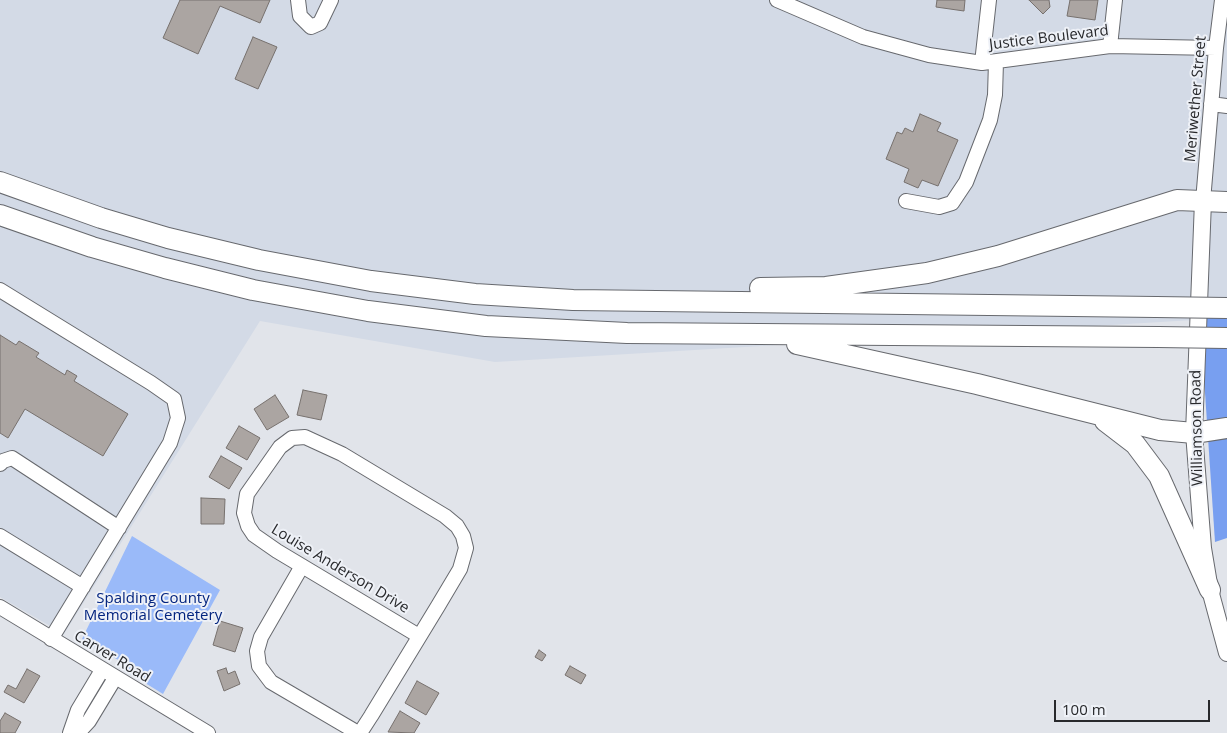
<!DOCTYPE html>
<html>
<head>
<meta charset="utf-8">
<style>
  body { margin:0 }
  #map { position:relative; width:1227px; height:733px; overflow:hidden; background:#e1e4ea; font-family:"Open Sans",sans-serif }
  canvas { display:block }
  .scale { position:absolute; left:1054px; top:700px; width:156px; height:22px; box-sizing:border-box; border:2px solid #28292c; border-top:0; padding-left:6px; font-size:15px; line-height:18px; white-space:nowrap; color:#28292c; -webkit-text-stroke:4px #eef1f7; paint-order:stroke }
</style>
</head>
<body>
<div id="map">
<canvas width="1227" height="733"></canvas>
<div class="scale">100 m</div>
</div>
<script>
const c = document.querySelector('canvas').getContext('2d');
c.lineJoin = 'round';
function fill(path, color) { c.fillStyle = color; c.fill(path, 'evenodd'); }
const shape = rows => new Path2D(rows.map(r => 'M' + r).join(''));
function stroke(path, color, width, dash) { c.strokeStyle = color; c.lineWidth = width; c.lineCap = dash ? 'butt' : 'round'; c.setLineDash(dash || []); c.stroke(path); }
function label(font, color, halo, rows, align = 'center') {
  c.font = font + ' "Open Sans",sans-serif'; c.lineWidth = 4; c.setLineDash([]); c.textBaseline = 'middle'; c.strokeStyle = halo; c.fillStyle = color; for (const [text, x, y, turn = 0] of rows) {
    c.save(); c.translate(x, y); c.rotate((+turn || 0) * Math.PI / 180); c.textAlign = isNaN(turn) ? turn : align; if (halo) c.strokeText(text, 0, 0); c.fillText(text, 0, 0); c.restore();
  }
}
const built = shape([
  [0,0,1227,0,1227,318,495,362,260,321,64,634,0,597]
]);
const green = shape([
  [132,536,220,590,163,694,124,670,127,665,82,639]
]);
const forest = shape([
  [1200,318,1227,318,1227,538,1215,542]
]);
const building = shape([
  [180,0,270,0,260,23,220,6,198,54,163,38,180,0],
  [937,0,965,0,964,11,936,7,937,0],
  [1029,0,1049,0,1050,7,1043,14,1029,0],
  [1070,0,1098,0,1095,20,1067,16,1070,0],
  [253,37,277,47,258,89,235,79,253,37],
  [920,114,941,123,937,131,958,140,938,186,922,180,918,188,904,182,909,169,886,159,897,132,902,134,905,128,913,132,920,114],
  [0,335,16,345,19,341,39,353,36,357,65,375,67,370,77,376,74,381,128,414,103,456,25,409,8,438,0,433,0,335],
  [303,390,327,395,321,420,297,415,303,390],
  [275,395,289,417,267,430,254,409,275,395],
  [239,426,260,438,247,460,226,448,239,426],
  [221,456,242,468,229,489,209,477,221,456],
  [201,498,225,499,224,524,201,524,201,498],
  [220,621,243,628,235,652,213,645,220,621],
  [539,650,546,655,542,661,535,657,539,650],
  [570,666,586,675,581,684,565,675,570,666],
  [226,668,228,674,235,671,240,684,224,691,217,671,226,668],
  [27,669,40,676,24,703,4,692,8,685,16,689,27,669],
  [417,681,439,693,426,715,405,703,417,681],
  [400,711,420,723,414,733,388,732,400,711],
  [5,713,21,722,15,733,0,733,0,721,5,713]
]);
const minor = shape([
  [298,0,300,16,311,27,320,23,331,0],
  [777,0,863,37,929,55,982,63,1110,46,1216,48],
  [1110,46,1115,0],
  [982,63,989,0],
  [1211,104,1227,106],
  [906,201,939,207,952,203,966,182,990,120,995,95,996,62],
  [1203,201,1216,48,1222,0],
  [0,290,151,383,174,399,178,418,170,443,51,639],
  [0,464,3,461,12,458,119,528],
  [0,536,83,587],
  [302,566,261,637,257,651,259,666,271,682,358,733],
  [0,607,208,733],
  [70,733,78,710,102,670],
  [78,733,89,721,115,678],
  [360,733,371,716,438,606,460,569,466,548,463,536,457,526,445,516,342,454,305,437,292,438,280,447,247,494,244,513,248,526,254,535,277,551,419,636]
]);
const major = shape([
  [1203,201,1194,433,1203,548,1210,590,1227,653]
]);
const highway = shape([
  [0,182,101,218,168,238,259,260,371,281,475,294,573,300,1156,307],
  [0,215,92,247,165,268,253,290,368,311,486,326,627,333,1158,337],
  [760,288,826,287,927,273,998,256,1177,200,1227,202],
  [797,344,977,384,1160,430,1194,433,1227,428],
  [1105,421,1135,444,1159,476,1210,590]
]);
const highwayBridge = shape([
  [1156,307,1227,308],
  [1158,337,1227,338]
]);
const streetNames = [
  ["Justice Boulevard",1049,38,-7],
  ["Meriwether Street",1196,99,-85],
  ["Williamson Road",1197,428,-91],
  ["Louise Anderson Drive",340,569,31],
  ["Carver Road",112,657,31]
];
const parkNames = [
  ["Spalding County",153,599],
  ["Memorial Cemetery",153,616]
];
fill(built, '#d3dae6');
fill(green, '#9abaf9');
fill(forest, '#789ff0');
fill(building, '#aba5a2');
stroke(building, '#77716e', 1);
stroke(minor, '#67696e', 16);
stroke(major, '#67696e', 18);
stroke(highway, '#67696e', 22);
stroke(minor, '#fff', 14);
stroke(major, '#fff', 16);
stroke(highway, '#fff', 20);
stroke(highwayBridge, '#67696e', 22, []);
stroke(highwayBridge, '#fff', 20);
label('15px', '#28292c', '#eef1f7', streetNames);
label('15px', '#03247f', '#eef1f7', parkNames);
</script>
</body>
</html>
